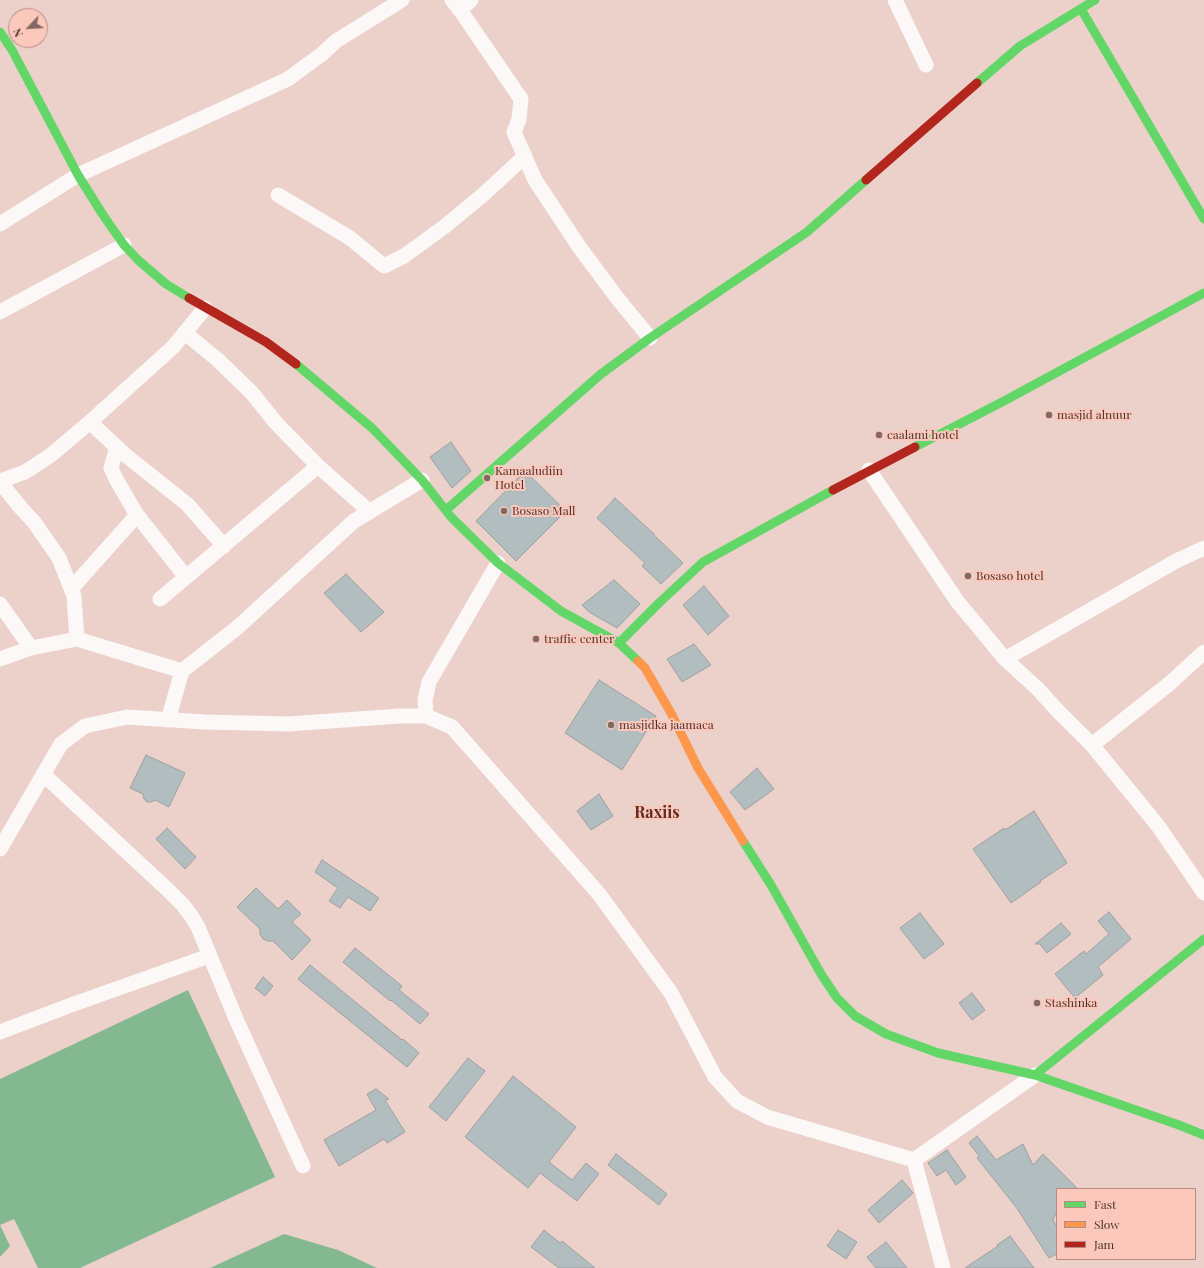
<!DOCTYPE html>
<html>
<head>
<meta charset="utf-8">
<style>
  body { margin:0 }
  #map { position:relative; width:1204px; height:1268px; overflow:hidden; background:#ecd0ca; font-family:"Playfair Display",serif }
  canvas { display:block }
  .legend { position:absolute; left:1056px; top:1188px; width:140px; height:72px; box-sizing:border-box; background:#fbc8bb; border:1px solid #b58c82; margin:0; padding:5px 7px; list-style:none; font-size:12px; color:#4b322c }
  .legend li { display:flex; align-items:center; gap:8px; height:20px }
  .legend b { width:20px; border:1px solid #b58c82 }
  .north { position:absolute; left:8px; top:8px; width:40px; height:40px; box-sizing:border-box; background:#fbc8bb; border:1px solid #b58c82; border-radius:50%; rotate:245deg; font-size:11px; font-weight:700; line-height:16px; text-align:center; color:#4b322c }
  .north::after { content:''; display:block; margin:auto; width:14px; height:18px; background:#836963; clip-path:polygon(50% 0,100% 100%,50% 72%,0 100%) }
</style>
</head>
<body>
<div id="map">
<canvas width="1204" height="1268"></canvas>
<ul class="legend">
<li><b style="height:5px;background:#63d668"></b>Fast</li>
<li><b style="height:5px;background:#ff974d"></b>Slow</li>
<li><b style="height:5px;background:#b3261e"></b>Jam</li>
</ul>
<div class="north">N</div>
</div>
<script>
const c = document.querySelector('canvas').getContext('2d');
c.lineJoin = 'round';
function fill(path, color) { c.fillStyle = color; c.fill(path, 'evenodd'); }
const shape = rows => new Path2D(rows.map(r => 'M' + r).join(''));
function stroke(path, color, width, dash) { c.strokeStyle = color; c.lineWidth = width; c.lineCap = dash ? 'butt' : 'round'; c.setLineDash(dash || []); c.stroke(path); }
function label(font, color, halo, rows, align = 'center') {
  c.font = font + ' "Playfair Display",serif'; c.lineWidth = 4; c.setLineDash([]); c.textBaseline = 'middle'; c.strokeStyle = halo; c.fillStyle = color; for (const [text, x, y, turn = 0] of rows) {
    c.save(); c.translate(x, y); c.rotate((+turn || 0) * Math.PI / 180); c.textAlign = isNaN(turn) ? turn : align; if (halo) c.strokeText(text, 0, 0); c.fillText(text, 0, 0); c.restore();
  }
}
const water = shape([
  [188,990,275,1177,80,1268,38,1268,14,1219,0,1225,10,1246,0,1257,0,1079],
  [284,1234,338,1250,377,1268,210,1268]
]);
const building = shape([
  [451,442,471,471,452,488,430,457,451,442],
  [525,471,566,511,516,561,476,521,525,471],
  [615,498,654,534,654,535,683,563,661,584,642,566,645,563,597,518,615,498],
  [346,574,384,612,361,632,324,593,346,574],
  [614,580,640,604,617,628,589,612,582,605,614,580],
  [704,586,729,616,708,635,683,605,704,586],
  [694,644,711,665,682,682,667,659,694,644],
  [599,680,656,716,622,770,565,733,599,680],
  [146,755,185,773,169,807,155,800,151,802,147,802,144,799,143,794,130,788,146,755],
  [757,768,774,789,745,810,730,792,757,768],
  [599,794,613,816,591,830,577,811,599,794],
  [1034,811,1067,863,1040,881,1041,882,1011,903,973,849,1004,828,1005,830,1034,811],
  [167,828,196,857,185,869,156,839,167,828],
  [322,860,379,898,370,911,348,897,340,908,329,901,338,888,315,872,322,860],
  [256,888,278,909,287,900,301,914,292,922,311,940,292,960,273,941,268,941,263,939,260,934,260,929,237,907,256,888],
  [1109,912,1131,939,1098,967,1103,975,1075,998,1055,974,1084,951,1086,954,1109,934,1098,921,1109,912],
  [920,913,944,944,924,959,900,928,920,913],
  [1061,923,1071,934,1047,953,1040,944,1035,944,1061,923],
  [355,948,402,986,399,990,429,1014,420,1024,391,1000,390,1001,343,962,355,948],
  [310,965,402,1040,403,1039,419,1053,407,1067,298,979,310,965],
  [263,977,273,986,265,996,255,988,263,977],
  [972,993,985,1010,972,1020,959,1003,972,993],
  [468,1058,485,1071,446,1121,429,1107,468,1058],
  [513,1076,576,1127,549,1162,572,1180,586,1163,599,1174,577,1201,540,1173,528,1188,465,1137,513,1076],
  [376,1089,389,1099,385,1100,405,1132,387,1143,384,1139,339,1166,324,1140,376,1110,367,1094,376,1089],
  [977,1136,996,1160,1023,1144,1033,1165,1043,1154,1078,1189,1057,1189,1057,1211,1053,1220,1057,1227,1057,1254,1049,1258,1016,1207,977,1158,979,1156,969,1143,977,1136],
  [947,1150,966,1177,956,1185,946,1170,937,1176,928,1163,947,1150],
  [616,1154,667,1194,659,1205,608,1165,616,1154],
  [902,1180,913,1193,879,1223,868,1210,902,1180],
  [544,1230,560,1243,562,1241,595,1268,559,1268,531,1247,544,1230],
  [838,1230,857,1242,846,1259,827,1246,838,1230],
  [1010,1236,1034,1268,965,1268,998,1246,997,1245,1010,1236],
  [886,1242,907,1268,876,1268,867,1257,886,1242]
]);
const street = shape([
  [452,0,460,10,521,99,519,119,514,132,535,180,580,248,618,299,650,338],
  [895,0,926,65],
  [460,10,471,0],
  [278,195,350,238,384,266,404,256,444,227,484,194,525,156],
  [0,224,78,175,288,79,322,54,336,41,402,0],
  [0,312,124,245],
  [185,333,218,360,252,393,276,423,318,466,370,512],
  [90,422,124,454,187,504,224,546],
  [117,447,111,468,116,479,137,515,186,577],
  [869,470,957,601,1005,659,1037,688,1056,709,1092,745,1159,827,1204,893],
  [0,481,25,472,51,455,90,422,173,347,205,308],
  [0,482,21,508,34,522,59,558,74,596,77,639],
  [71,589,137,515],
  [160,599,318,466],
  [0,604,31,648],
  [0,659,31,648,77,639,182,671],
  [1005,659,1176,561,1204,548],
  [426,716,425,700,429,682,498,563],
  [168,720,182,671,238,627,354,521,422,480],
  [1092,745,1169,684,1204,652],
  [43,774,168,890,183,905,192,917,198,927,236,1019,303,1166],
  [0,849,61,744,85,726,127,717,205,722,289,724,399,716,426,716,452,727,599,894,671,993,715,1077,737,1101,767,1117,914,1160],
  [0,1032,71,1005,209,956],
  [914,1160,1035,1075],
  [914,1160,943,1268]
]);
const fast = shape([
  [1081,9,1204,219],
  [0,32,12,50,78,175,103,215,124,245,138,260,166,284,189,298],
  [977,83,1020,46,1095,0],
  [296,364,372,428,422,480,451,517,498,563,561,611,619,643,638,661],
  [915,447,1004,401,1204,293],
  [446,510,601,374,650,338,807,232,866,180],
  [619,643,660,602,703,562,833,490],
  [743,841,771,885,821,974,837,998,855,1016,886,1034,938,1053,1035,1075],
  [1035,1075,1204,939],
  [1035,1075,1179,1125,1204,1135]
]);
const slow = shape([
  [638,661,645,668,671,713,698,768,743,841]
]);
const jam = shape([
  [866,180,977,83],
  [189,298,266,342,296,364],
  [833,490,915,447]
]);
const markers = [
  [1049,415,4,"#836963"],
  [879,435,4,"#836963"],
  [487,478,4,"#836963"],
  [504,511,4,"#836963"],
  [968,576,4,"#836963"],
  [536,639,4,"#836963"],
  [611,725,4,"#836963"],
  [1037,1003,4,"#836963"]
];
const poiNames = [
  ["masjid alnuur",1057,415],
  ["caalami hotel",887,435],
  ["Kamaaludiin",495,471],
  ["Hotel",495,485],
  ["Bosaso Mall",512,511],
  ["Bosaso hotel",976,576],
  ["traffic center",544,639],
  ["masjidka jaamaca",619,725],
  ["Stashinka",1045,1003]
];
const districtNames = [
  ["Raxiis",657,813]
];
fill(water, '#84b890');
fill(building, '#b1bdbf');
stroke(building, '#9ea0a0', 1);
stroke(street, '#fcf8f7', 15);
stroke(fast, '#63d668', 9);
stroke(slow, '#ff974d', 9);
stroke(jam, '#b3261e', 9);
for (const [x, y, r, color] of markers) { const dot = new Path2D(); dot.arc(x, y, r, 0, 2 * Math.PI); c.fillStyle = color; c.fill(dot); stroke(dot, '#fbc8bb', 1.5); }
label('12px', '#4b322c', '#fbc8bb', poiNames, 'left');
label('bold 16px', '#612e22', '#fbc8bb', districtNames);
</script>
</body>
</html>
